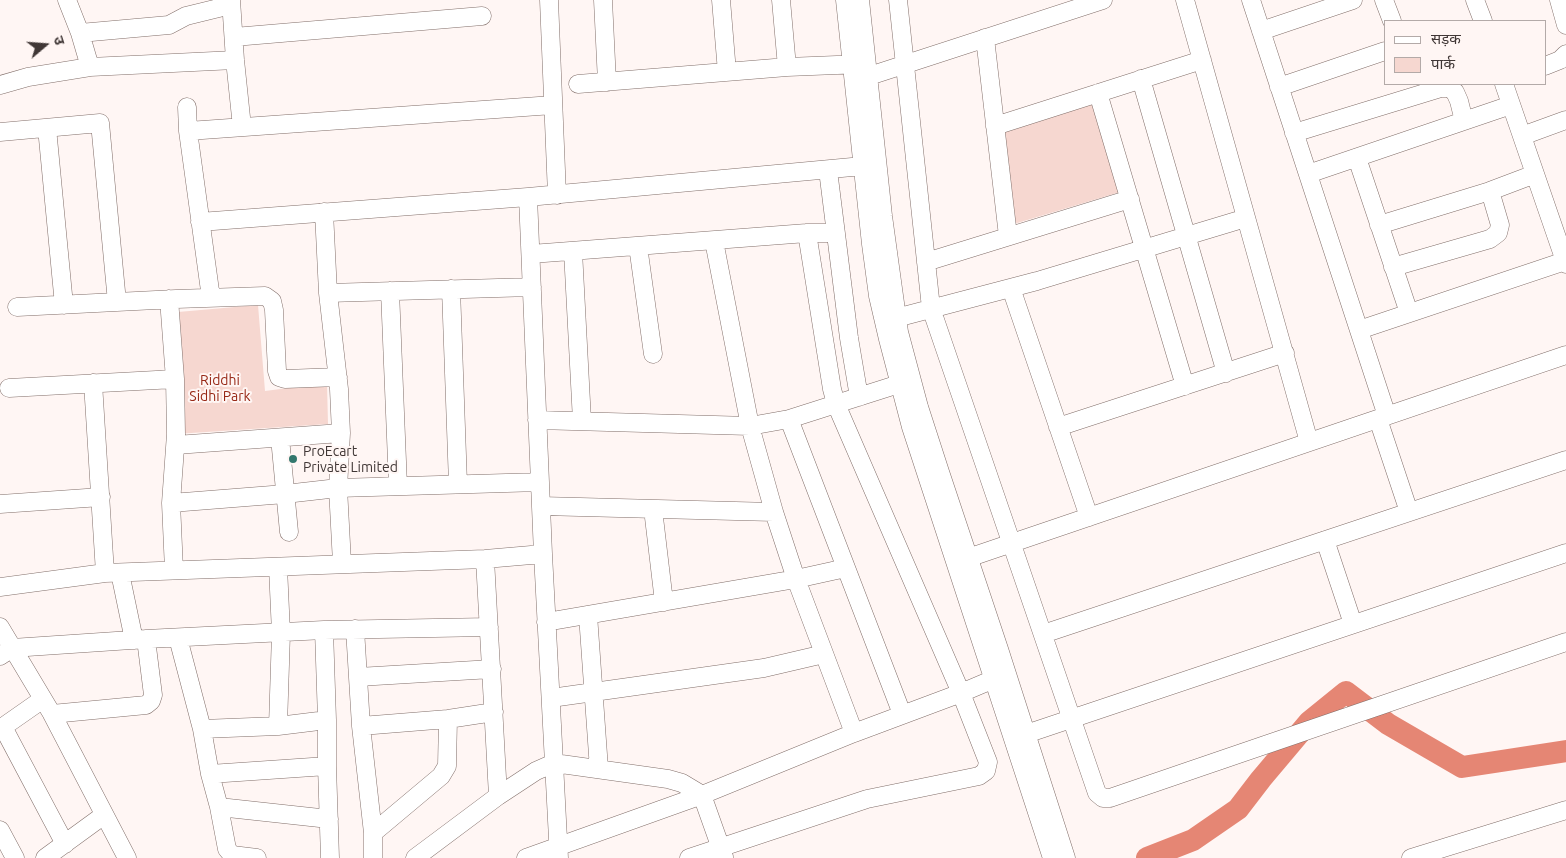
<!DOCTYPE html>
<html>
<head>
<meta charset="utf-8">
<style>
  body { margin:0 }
  #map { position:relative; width:1566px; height:858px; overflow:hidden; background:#fff6f4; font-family:Ubuntu,"Noto Sans Devanagari",sans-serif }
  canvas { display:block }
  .legend { position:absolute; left:1384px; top:20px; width:162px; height:65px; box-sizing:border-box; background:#fff6f4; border:1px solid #b3aaa8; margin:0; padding:6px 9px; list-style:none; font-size:15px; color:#403736 }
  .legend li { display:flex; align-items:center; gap:10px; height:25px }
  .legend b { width:25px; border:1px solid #b3aaa8 }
  .north { position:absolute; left:20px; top:20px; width:50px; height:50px; -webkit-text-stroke:4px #fff6f4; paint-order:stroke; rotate:72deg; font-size:14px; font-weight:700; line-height:20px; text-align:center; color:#403736 }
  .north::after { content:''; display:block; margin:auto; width:18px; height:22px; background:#403736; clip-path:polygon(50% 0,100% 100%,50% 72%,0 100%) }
</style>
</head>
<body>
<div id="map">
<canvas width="1566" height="858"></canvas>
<ul class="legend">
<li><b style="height:6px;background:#fff"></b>सड़क</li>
<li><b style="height:14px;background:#f6d7d0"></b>पार्क</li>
</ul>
<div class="north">उ</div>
</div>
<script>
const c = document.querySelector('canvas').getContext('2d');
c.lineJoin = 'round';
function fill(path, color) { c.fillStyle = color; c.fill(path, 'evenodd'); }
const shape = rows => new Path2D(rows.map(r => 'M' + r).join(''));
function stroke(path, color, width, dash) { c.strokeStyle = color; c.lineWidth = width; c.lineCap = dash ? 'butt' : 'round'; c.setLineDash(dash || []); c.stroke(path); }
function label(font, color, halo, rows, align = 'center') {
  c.font = font + ' Ubuntu,sans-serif'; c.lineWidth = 4; c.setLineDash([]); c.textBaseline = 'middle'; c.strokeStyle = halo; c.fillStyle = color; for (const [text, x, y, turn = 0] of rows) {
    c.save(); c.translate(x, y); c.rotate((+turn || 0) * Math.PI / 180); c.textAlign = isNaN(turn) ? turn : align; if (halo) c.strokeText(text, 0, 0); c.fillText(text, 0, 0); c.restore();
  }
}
const green = shape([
  [1095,101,1120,192,1014,224,1003,131],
  [258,305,265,391,327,383,328,424,176,434,178,312]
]);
const river = shape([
  [1147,858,1193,840,1238,809,1261,779,1309,722,1346,692,1388,724,1462,767,1566,751]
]);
const minor = shape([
  [67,0,80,33,90,67],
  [231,0,235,60,242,127],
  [549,0,557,195],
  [603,0,607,82],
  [721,0,727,72],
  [781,0,787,67],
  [845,0,871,244,878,296,888,339,911,427,1052,858],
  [860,0,883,216,899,332,919,407,940,472,999,649,1066,858],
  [898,0,931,308,1097,793,1103,798,1110,798,1566,642],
  [1185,0,1309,442],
  [1251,0,1387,416],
  [1384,0,1392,21],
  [1475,0,1483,21],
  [1559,0,1566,25],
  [1261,31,1353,0],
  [80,33,169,25,186,16,231,5],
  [234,37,482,16],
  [985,38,1008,236],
  [1545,66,1560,60,1566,54],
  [1141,79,1226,373],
  [857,80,1103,0],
  [578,84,787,67,862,64],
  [1504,84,1566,264],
  [0,85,28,77,90,67,235,60],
  [1279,87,1385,51],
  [1098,93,1185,386],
  [187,107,188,131,211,298],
  [995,126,1202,60],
  [47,128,64,305],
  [188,131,553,105],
  [0,132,100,123,117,302],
  [1294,133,1441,88,1449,88,1455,92,1459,101,1464,121],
  [1522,136,1566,120],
  [1357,158,1409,313],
  [828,170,849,338,859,397],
  [1308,174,1511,105],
  [528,197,543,554,559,858],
  [324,212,328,293,339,389,341,433,338,488,342,563],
  [200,222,528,197,863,166],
  [1379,225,1490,191,1535,174],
  [714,241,750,426,774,512,796,579,854,733],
  [638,246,653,354],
  [573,251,582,421],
  [531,254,807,233,836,233],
  [926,262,1130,199],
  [1393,267,1490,239,1498,233,1500,225,1490,191],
  [1011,288,1089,517],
  [451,289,458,484],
  [390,291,398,486],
  [328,293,532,287],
  [169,299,175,379,176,434,171,503,174,570],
  [17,307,176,299,265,296,272,301,274,310,277,371,279,377,285,379,338,377],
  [896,318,1037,281,1246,218],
  [1359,330,1565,261],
  [93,383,105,573],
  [9,388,175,379],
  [789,419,902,714],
  [1378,419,1409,512],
  [537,420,750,426,789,419,899,384],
  [1058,427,1285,353],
  [280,438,289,532],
  [176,445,341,433],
  [171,503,285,494,338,488,540,482],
  [0,504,101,497],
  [541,506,774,512],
  [653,509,664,602],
  [1325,540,1353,624],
  [485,559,498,796],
  [959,561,1566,355],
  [278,567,281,633,278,726],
  [120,573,134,640],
  [0,587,105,573,485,559,543,554],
  [588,615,599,769],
  [546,622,796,579,846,568],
  [0,627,52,714,127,858],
  [355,629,361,726,373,833,373,858],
  [324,630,327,720,327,766,330,858],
  [1043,634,1566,460],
  [178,638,202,729,210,774,219,807,227,849,232,855,257,858],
  [0,656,12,648,146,639,324,630,489,627],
  [358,677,492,669],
  [551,698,764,668,824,654],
  [52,714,146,705,151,701,153,695,146,639],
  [361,726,448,719,494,712],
  [3,727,65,844],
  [0,729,43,699],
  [202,729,278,726,327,720],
  [1026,734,1566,553],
  [210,774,327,766],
  [219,807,329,819],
  [0,830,15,858],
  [373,833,441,776,447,766,448,719],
  [45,858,104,815],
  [415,858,498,796,536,771,554,763,668,779,682,783,702,795,724,857],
  [526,858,702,795,854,733,961,693,994,679],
  [689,858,867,799,979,776,986,771,988,762,961,693,836,404,832,389,807,233],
  [1411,858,1566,810]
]);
const markers = [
  [293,459,5,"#32776d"]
];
const parkNames = [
  ["Riddhi",220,380],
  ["Sidhi Park",220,396]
];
const poiNames = [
  ["ProEcart",303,451],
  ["Private Limited",303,467]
];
fill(green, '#f6d7d0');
stroke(river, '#e58674', 22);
stroke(minor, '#826f6a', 19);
stroke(minor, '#fff', 18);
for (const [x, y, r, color] of markers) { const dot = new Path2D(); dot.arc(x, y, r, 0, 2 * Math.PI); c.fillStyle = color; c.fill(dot); stroke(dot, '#fff6f4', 2); }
label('14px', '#972816', '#fff6f4', parkNames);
label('14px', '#403736', '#fff6f4', poiNames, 'left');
</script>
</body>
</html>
